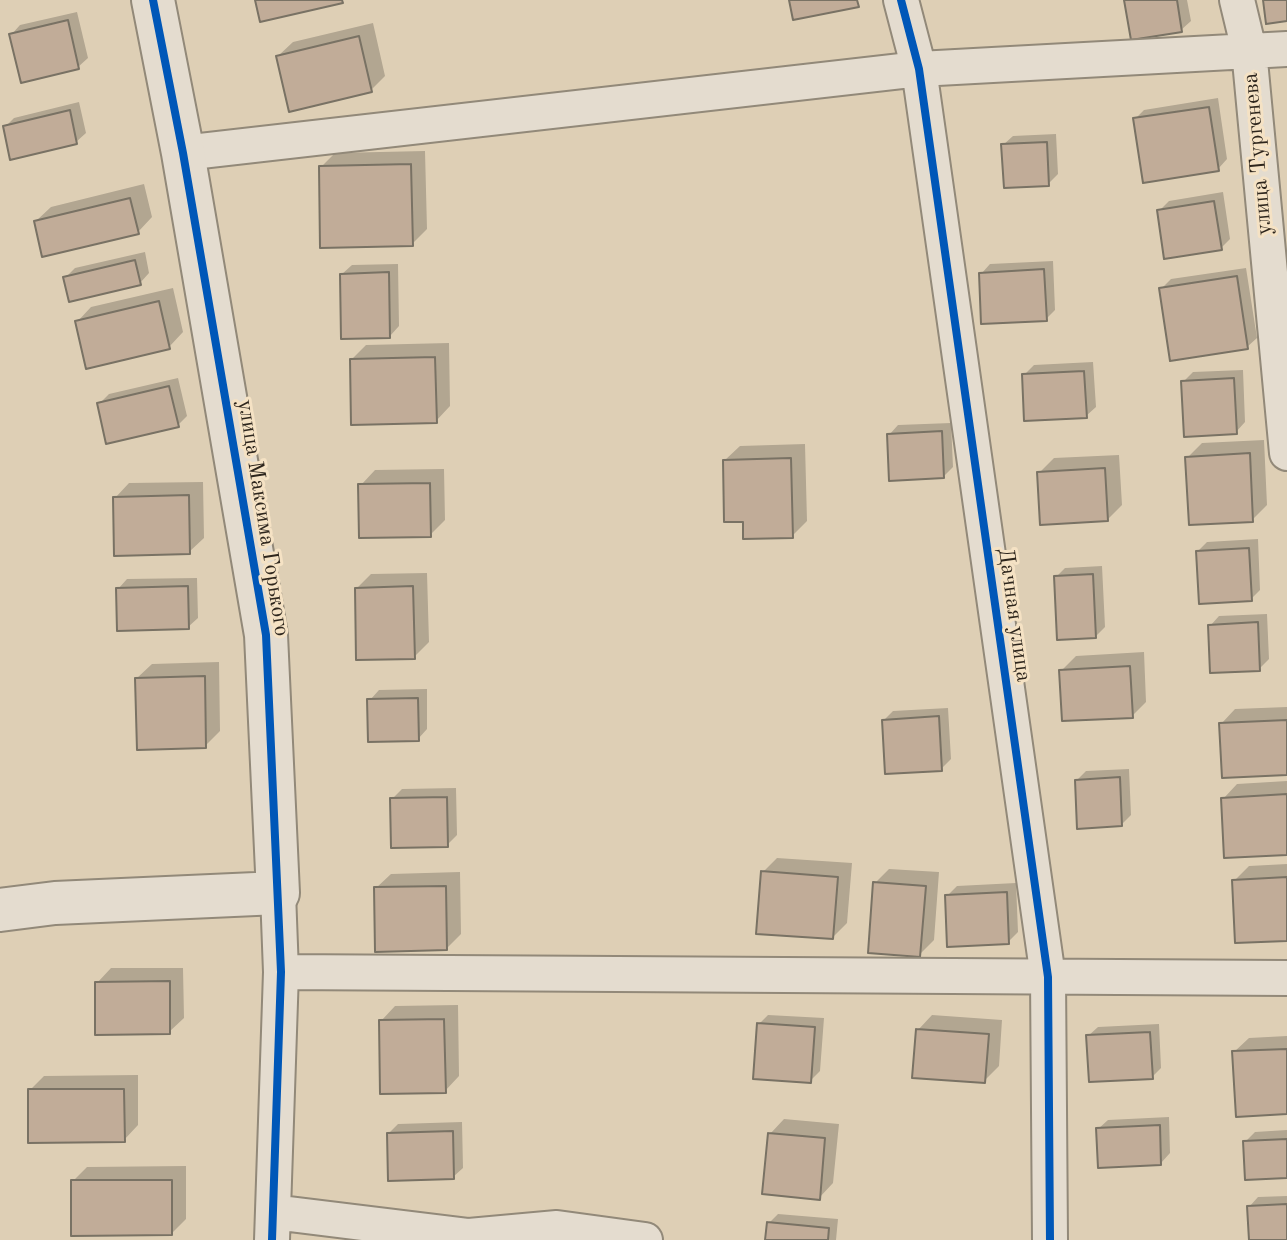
<!DOCTYPE html>
<html>
<head>
<meta charset="utf-8">
<style>
  body { margin:0 }
  canvas { display:block; background:#decfb5 }
</style>
</head>
<body>
<canvas width="1287" height="1240"></canvas>
<script>
const c = document.querySelector('canvas').getContext('2d');
c.lineJoin = 'round';
function fill(path, color) { c.fillStyle = color; c.fill(path, 'evenodd'); }
const shape = rows => new Path2D(rows.map(r => 'M' + r).join(''));
function stroke(path, color, width, dash) { c.strokeStyle = color; c.lineWidth = width; c.lineCap = dash ? 'butt' : 'round'; c.setLineDash(dash || []); c.stroke(path); }
function label(font, color, halo, rows, align = 'center') {
  c.font = font + ' "Old Standard TT",serif'; c.lineWidth = 6; c.setLineDash([]); c.textBaseline = 'middle'; c.strokeStyle = halo; c.fillStyle = color; for (const [text, x, y, turn = 0] of rows) {
    c.save(); c.translate(x, y); c.rotate((+turn || 0) * Math.PI / 180); c.textAlign = isNaN(turn) ? turn : align; if (halo) c.strokeText(text, 0, 0); c.fillText(text, 0, 0); c.restore();
  }
}
const shadow = shape([
  [1126,0,1187,0,1191,21,1181,30],
  [77,12,88,58,78,67,11,35,20,25],
  [373,23,385,76,371,90,278,56,293,42],
  [1218,98,1227,159,1218,169,1135,119,1144,110],
  [79,102,86,133,76,142,5,127,14,118],
  [1056,134,1058,174,1048,184,1003,145,1013,136],
  [425,151,427,229,412,244,321,167,335,153],
  [144,184,152,217,138,232,36,221,51,207],
  [1223,192,1230,239,1221,248,1159,211,1169,201],
  [145,252,149,273,140,283,66,277,75,268],
  [1053,261,1055,310,1046,319,981,274,990,264],
  [398,264,399,326,390,336,342,274,352,265],
  [1246,268,1257,338,1247,347,1161,289,1171,279],
  [173,288,183,332,169,347,77,322,91,307],
  [449,343,450,406,436,421,352,359,366,345],
  [1093,362,1096,407,1086,416,1024,375,1034,365],
  [1243,370,1245,422,1236,432,1183,382,1193,372],
  [178,378,187,416,178,425,99,404,109,394],
  [951,423,953,467,944,476,889,435,898,425],
  [1264,440,1267,505,1252,520,1187,458,1202,443],
  [805,444,807,521,792,536,745,520,725,460,740,446],
  [1119,455,1122,505,1107,520,1039,473,1054,458],
  [444,469,445,520,430,535,361,485,375,470],
  [203,482,204,538,189,552,115,498,129,483],
  [1258,539,1260,590,1251,599,1198,551,1207,542],
  [1102,566,1105,627,1096,636,1056,577,1065,568],
  [427,573,429,642,414,657,357,588,371,574],
  [197,578,198,618,188,627,118,589,127,579],
  [1267,614,1269,659,1259,669,1210,626,1219,616],
  [1144,652,1146,702,1132,716,1061,671,1076,656],
  [219,662,220,731,205,746,137,678,152,664],
  [427,689,427,729,418,739,370,700,379,690],
  [1287,707,1287,773,1221,724,1235,709],
  [948,708,951,759,941,769,884,720,893,711],
  [1129,769,1131,815,1122,824,1077,780,1086,771],
  [1287,781,1287,853,1223,799,1237,784],
  [456,788,457,835,447,845,392,799,402,789],
  [777,858,852,863,847,923,833,937,763,872],
  [1287,864,1287,939,1234,881,1249,866],
  [889,869,939,872,934,940,920,954,875,883],
  [460,872,461,934,447,948,376,888,391,874],
  [1016,883,1018,932,1008,942,947,896,957,886],
  [111,968,183,968,184,1018,169,1032,97,983],
  [458,1005,459,1076,445,1091,381,1021,395,1006],
  [768,1015,824,1018,820,1071,810,1081,759,1024],
  [932,1015,1002,1020,999,1066,984,1081,918,1030],
  [1159,1024,1161,1068,1152,1077,1088,1036,1098,1027],
  [1287,1036,1287,1112,1234,1052,1249,1038],
  [138,1075,138,1125,124,1140,30,1090,44,1076],
  [1169,1117,1170,1153,1161,1163,1098,1129,1108,1120],
  [784,1119,839,1124,833,1183,819,1198,770,1134],
  [462,1122,463,1168,453,1177,389,1133,398,1124],
  [1287,1130,1287,1176,1246,1141,1255,1132],
  [186,1166,186,1219,172,1233,73,1181,87,1167],
  [1287,1196,1287,1240,1251,1240,1249,1207,1258,1197],
  [778,1214,838,1219,836,1240,767,1240,769,1223]
]);
const building = shape([
  [255,0,342,0,343,3,260,22,255,0],
  [789,0,857,0,859,7,793,20,789,0],
  [1124,0,1177,0,1182,32,1131,40,1124,0],
  [1263,0,1287,0,1287,21,1266,24,1263,0],
  [68,20,79,69,21,83,9,34,68,20],
  [359,36,372,92,289,112,276,56,359,36],
  [1209,107,1219,171,1143,183,1133,118,1209,107],
  [70,110,77,144,10,160,3,126,70,110],
  [1047,142,1049,186,1004,188,1001,144,1047,142],
  [411,164,413,246,320,248,319,166,411,164],
  [130,198,139,234,42,257,34,221,130,198],
  [1214,201,1222,250,1164,259,1157,210,1214,201],
  [135,260,141,285,69,302,63,277,135,260],
  [1044,269,1047,321,981,324,979,273,1044,269],
  [389,272,390,338,341,339,340,274,389,272],
  [1237,276,1248,349,1170,361,1159,288,1237,276],
  [159,301,170,349,86,369,75,321,159,301],
  [435,357,437,423,351,425,350,359,435,357],
  [1084,371,1087,418,1024,421,1022,374,1084,371],
  [1234,378,1237,434,1184,437,1181,381,1234,378],
  [169,386,179,427,106,444,97,403,169,386],
  [942,431,944,478,889,481,887,434,942,431],
  [1250,453,1253,522,1189,525,1185,457,1250,453],
  [791,458,793,538,743,539,743,522,724,522,723,460,791,458],
  [1105,468,1108,521,1040,525,1037,472,1105,468],
  [430,483,431,537,359,538,358,484,430,483],
  [189,495,190,554,114,556,113,497,189,495],
  [1249,548,1252,601,1199,604,1196,551,1249,548],
  [1093,574,1096,638,1057,640,1054,576,1093,574],
  [188,586,189,629,117,631,116,588,188,586],
  [413,586,415,659,356,660,355,588,413,586],
  [1258,622,1260,671,1210,673,1208,625,1258,622],
  [1130,666,1133,718,1062,721,1059,670,1130,666],
  [205,676,206,748,137,750,135,678,205,676],
  [418,698,419,741,368,742,367,699,418,698],
  [939,716,942,771,885,774,882,720,939,716],
  [1287,720,1287,775,1222,778,1219,723,1287,720],
  [1120,777,1122,826,1077,829,1075,780,1120,777],
  [1287,794,1287,855,1224,858,1221,798,1287,794],
  [447,797,448,847,391,848,390,798,447,797],
  [761,871,838,877,833,939,756,934,761,871],
  [1287,877,1287,941,1235,943,1232,880,1287,877],
  [873,882,926,886,920,957,868,953,873,882],
  [446,886,447,950,375,952,374,887,446,886],
  [1007,892,1009,944,947,947,945,895,1007,892],
  [170,981,170,1034,95,1035,95,982,170,981],
  [444,1019,446,1093,380,1094,379,1020,444,1019],
  [757,1023,815,1027,811,1083,753,1079,757,1023],
  [916,1029,989,1034,985,1083,912,1078,916,1029],
  [1150,1032,1153,1079,1089,1082,1086,1035,1150,1032],
  [1287,1049,1287,1114,1236,1117,1232,1051,1287,1049],
  [28,1089,124,1089,125,1142,28,1143,28,1089],
  [1160,1125,1161,1165,1098,1168,1096,1128,1160,1125],
  [453,1131,454,1179,388,1181,387,1133,453,1131],
  [768,1133,825,1138,820,1200,762,1194,768,1133],
  [1287,1139,1287,1178,1245,1180,1243,1141,1287,1139],
  [71,1180,172,1180,172,1235,71,1236,71,1180],
  [1287,1204,1287,1240,1249,1240,1247,1206,1287,1204],
  [767,1222,829,1228,828,1240,765,1240,767,1222]
]);
const minor = shape([
  [901,0,919,69,1048,977,1050,1240],
  [1237,0,1249,50,1287,453],
  [183,153,919,69,1287,49],
  [281,972,1287,978],
  [273,1212,469,1236,557,1228,645,1240],
  [272,1240,281,972,278,893]
]);
const tertiary = shape([
  [0,910,55,903,278,893,266,635,183,153,153,0]
]);
const cycleway = shape([
  [153,0,183,153,266,635,281,972,272,1240],
  [901,0,919,69,1048,977,1050,1240]
]);
const streetNames = [
  ["улица Тургенева",1258,154,-95],
  ["улица Максима Горького",263,518,81],
  ["Дачная улица",1014,615,82]
];
fill(shadow, '#0003');
fill(building, '#c1ac98');
stroke(building, '#797264', 2);
stroke(minor, '#928979', 38);
stroke(tertiary, '#928979', 46);
stroke(minor, '#e4dccf', 34);
stroke(tertiary, '#e4dccf', 42);
stroke(cycleway, '#0057b8', 8);
label('22px', '#2d251c', '#f5e2c4', streetNames);
</script>
</body>
</html>
